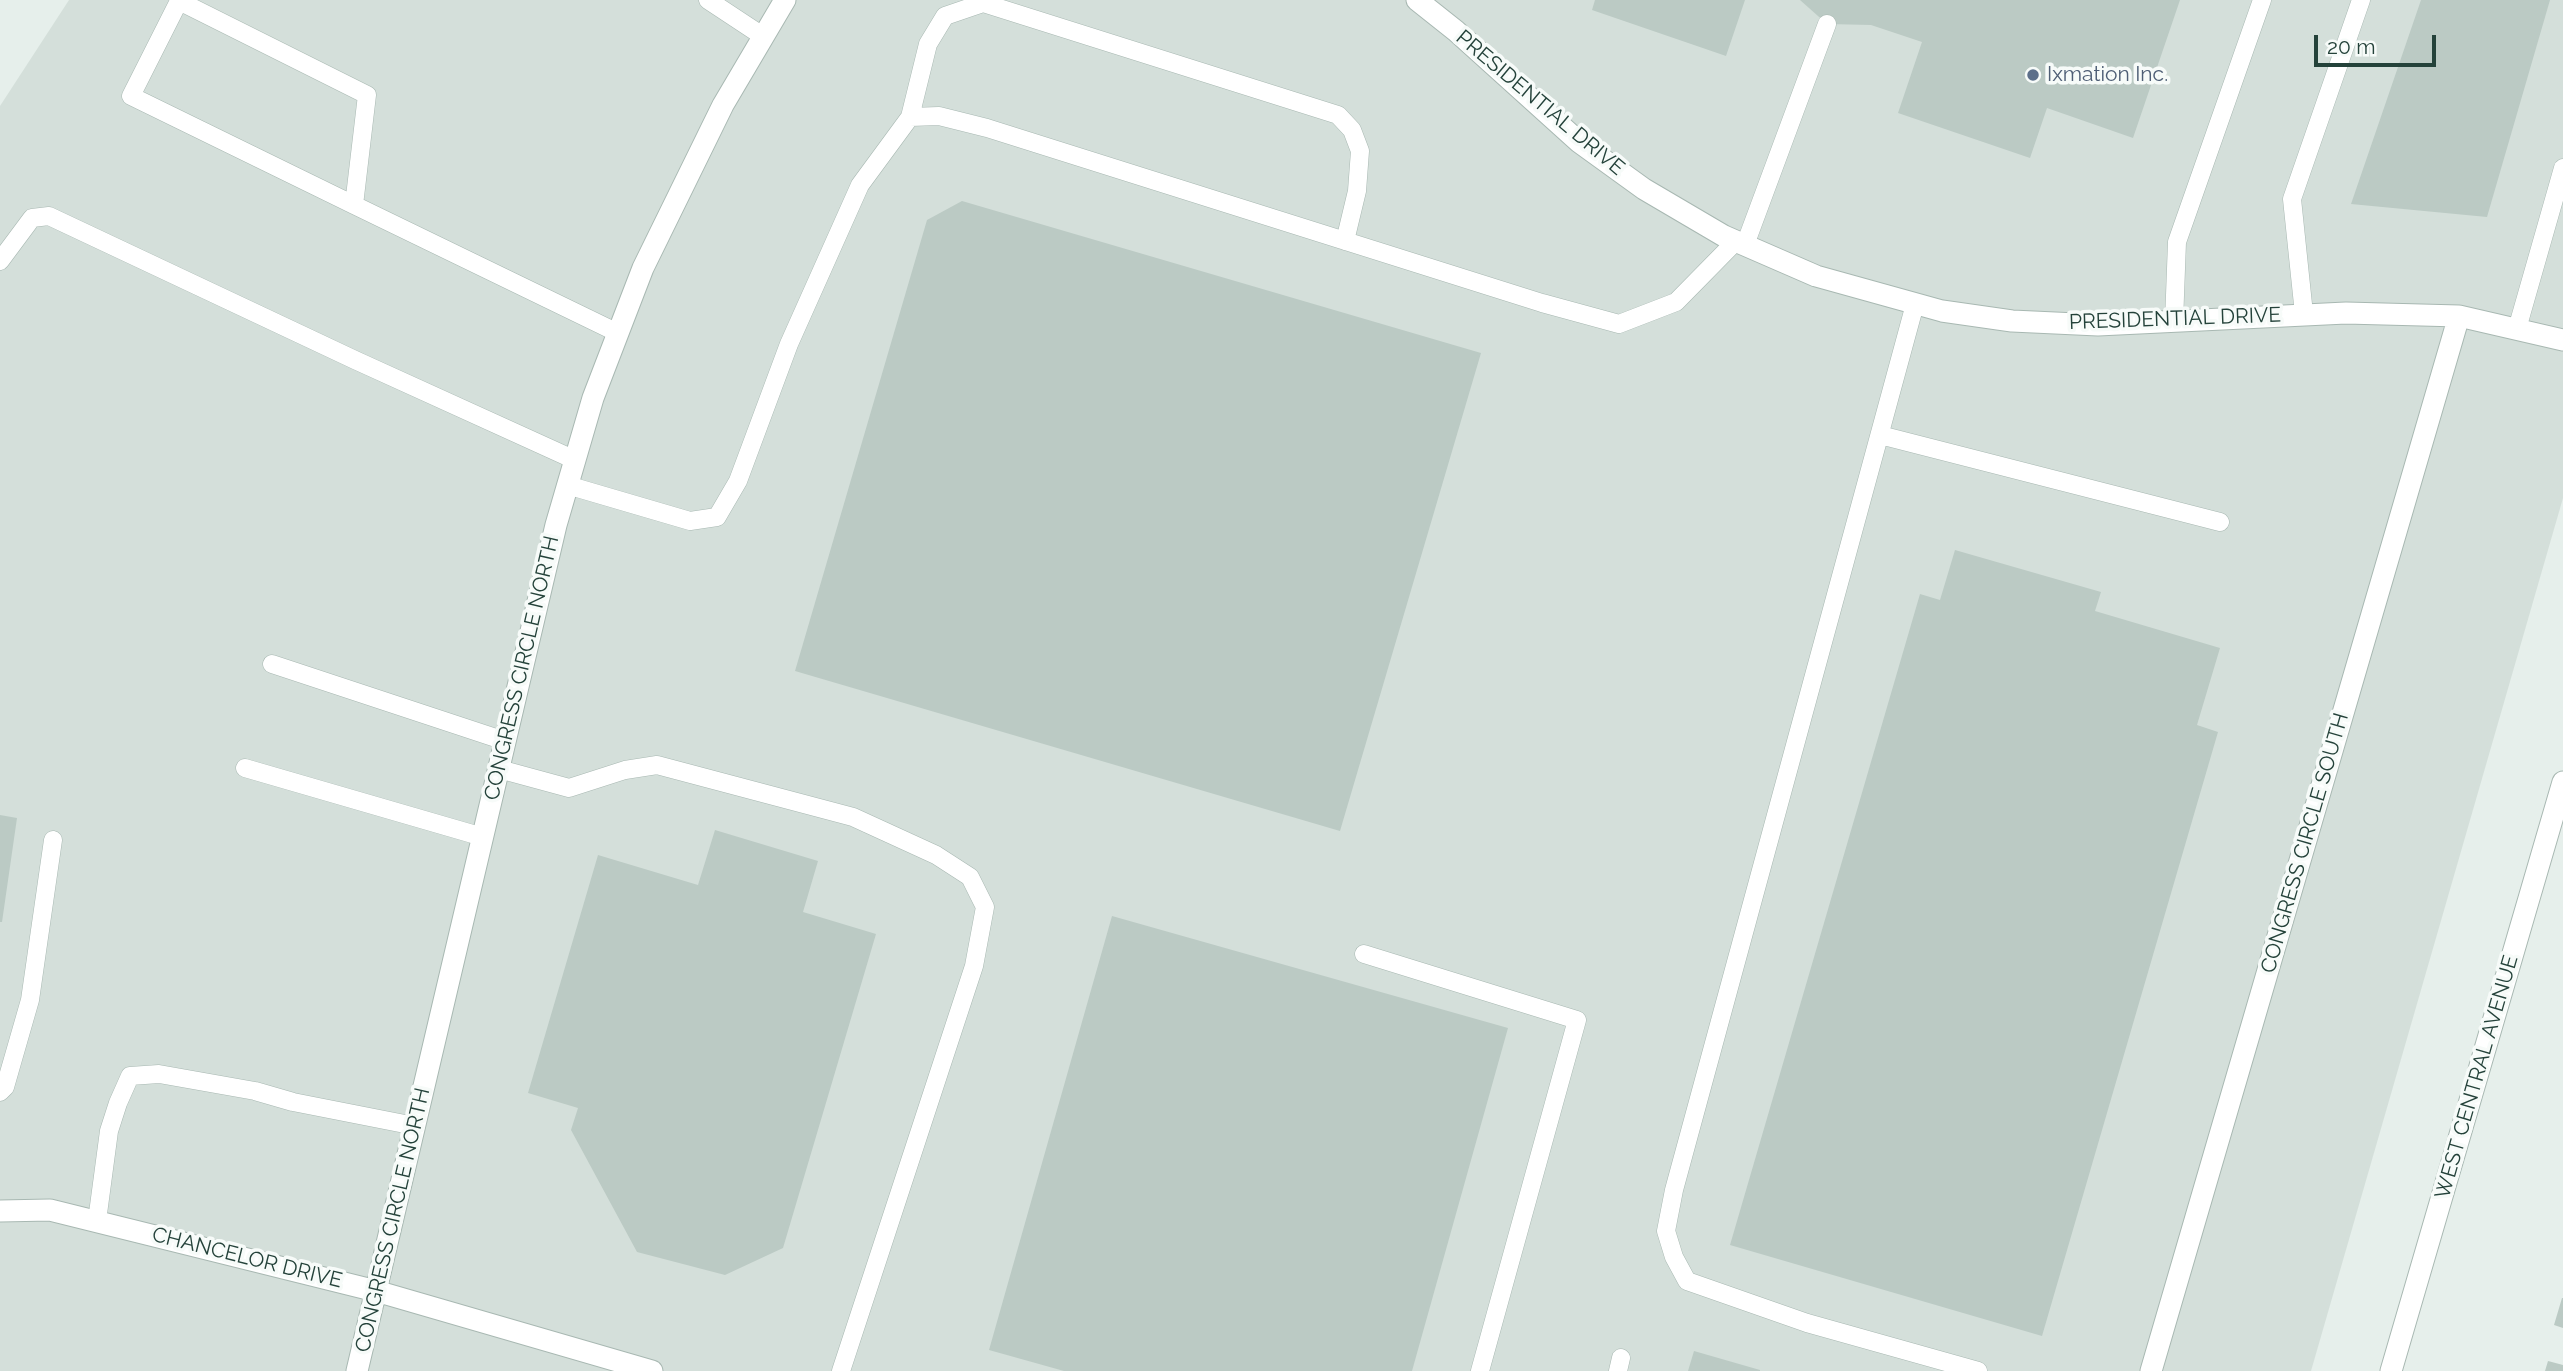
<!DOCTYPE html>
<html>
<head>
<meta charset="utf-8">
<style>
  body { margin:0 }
  #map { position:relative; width:2563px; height:1371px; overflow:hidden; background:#e6efeb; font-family:Raleway,sans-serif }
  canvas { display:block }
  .scale { position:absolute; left:2314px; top:35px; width:122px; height:32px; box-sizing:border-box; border:4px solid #24423a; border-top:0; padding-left:9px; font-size:21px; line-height:24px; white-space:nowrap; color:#24423a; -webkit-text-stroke:5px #f7fbf9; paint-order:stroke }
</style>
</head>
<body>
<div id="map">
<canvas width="2563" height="1371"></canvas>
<div class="scale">20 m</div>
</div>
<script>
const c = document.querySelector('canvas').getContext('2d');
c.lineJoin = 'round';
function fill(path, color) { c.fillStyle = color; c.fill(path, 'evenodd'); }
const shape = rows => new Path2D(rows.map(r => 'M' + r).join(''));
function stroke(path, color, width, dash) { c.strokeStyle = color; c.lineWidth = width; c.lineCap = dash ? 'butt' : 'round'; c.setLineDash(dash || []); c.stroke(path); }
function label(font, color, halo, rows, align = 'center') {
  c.font = font + ' Raleway,sans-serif'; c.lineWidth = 7; c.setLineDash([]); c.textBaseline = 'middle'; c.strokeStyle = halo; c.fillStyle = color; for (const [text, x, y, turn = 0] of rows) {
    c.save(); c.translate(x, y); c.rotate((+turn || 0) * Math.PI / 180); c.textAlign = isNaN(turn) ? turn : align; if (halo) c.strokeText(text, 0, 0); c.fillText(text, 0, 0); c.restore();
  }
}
const built = shape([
  [69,0,2563,0,2563,498,2311,1371,0,1371,0,106]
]);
const building = shape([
  [1595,0,1745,0,1726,56,1592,10],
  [1800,0,2180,0,2133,138,2047,108,2030,158,1898,113,1922,42,1871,25,1827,24],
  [2421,0,2550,0,2487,217,2351,204],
  [962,201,1481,353,1340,831,795,671,927,220],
  [1955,550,2101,592,2095,611,2220,648,2197,725,2218,732,2042,1336,1730,1245,1920,594,1940,600],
  [0,815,17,818,2,922,0,922],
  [715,830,818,861,803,912,876,934,783,1248,725,1275,637,1252,571,1130,578,1108,528,1093,598,855,698,885],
  [1112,916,1508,1028,1412,1371,1064,1371,989,1350],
  [2562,1298,2563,1298,2563,1328,2554,1325],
  [1694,1351,1760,1370,1760,1371,1688,1371],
  [2548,1361,2563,1365,2563,1371,2545,1371]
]);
const service = shape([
  [708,0,764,37],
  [910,117,928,44,945,16,983,3,1338,115,1352,130,1360,151,1357,191,1345,241],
  [354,205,367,95,179,1,131,96,354,205,618,333],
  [1745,245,1827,24],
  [0,261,32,218,49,216,355,360,575,460],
  [1915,304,1674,1190,1666,1231,1674,1257,1687,1281,1807,1323,1978,1371],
  [2304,314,2292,199,2361,0],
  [2174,322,2177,242,2262,0],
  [2517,329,2563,168],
  [1880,435,2220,522],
  [567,485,690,521,717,517,738,481,789,344,860,185,910,117,939,116,987,128,1542,303,1619,324,1676,302,1736,241],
  [272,664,505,741],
  [245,768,483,837],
  [499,769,569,788,625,770,657,765,853,817,936,855,970,877,985,907,974,966,841,1371],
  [1364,954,1577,1020,1480,1371],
  [0,1092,5,1087,30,1000,53,840],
  [97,1221,109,1131,118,1103,130,1076,159,1074,255,1091,293,1102,415,1126],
  [1618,1371,1621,1358]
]);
const minor = shape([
  [1417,0,1456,31,1579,142,1644,189,1724,236,1816,276,1942,311,2012,321,2098,325,2346,313,2459,316,2563,340],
  [0,1211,50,1210,376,1291,652,1371],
  [357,1371,556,525,593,398,643,268,723,105,785,0],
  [2151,1371,2459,316]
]);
const tertiary = shape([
  [2391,1371,2563,782]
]);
const markers = [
  [2033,75,7,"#5c6f8a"]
];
const serviceNames = [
  ["Ixmation Inc.",2047,75]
];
const streetNames = [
  ["PRESIDENTIAL DRIVE",1540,103,40],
  ["PRESIDENTIAL DRIVE",2175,319,-2],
  ["CONGRESS CIRCLE NORTH",522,668,-77],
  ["CONGRESS CIRCLE SOUTH",2305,843,-74],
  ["WEST CENTRAL AVENUE",2477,1077,-74],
  ["CONGRESS CIRCLE NORTH",393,1220,-77],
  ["CHANCELOR DRIVE",247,1258,14]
];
fill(built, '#d4dfda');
fill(building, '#bbcac4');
stroke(service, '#a8b8b2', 19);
stroke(minor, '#a8b8b2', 23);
stroke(tertiary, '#a8b8b2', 23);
stroke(service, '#fff', 18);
stroke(minor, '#fff', 21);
stroke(tertiary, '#fff', 21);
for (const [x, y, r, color] of markers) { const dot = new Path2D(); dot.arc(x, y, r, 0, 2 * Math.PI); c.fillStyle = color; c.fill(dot); stroke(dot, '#f7fbf9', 2.5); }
label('21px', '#4e5e75', '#f7fbf9', serviceNames, 'left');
label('21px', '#24423a', '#f7fbf9', streetNames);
</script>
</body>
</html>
